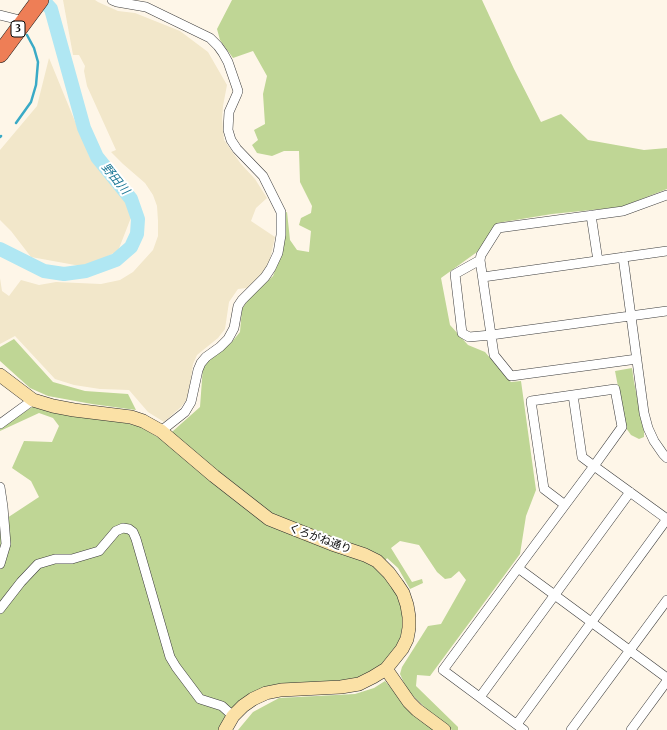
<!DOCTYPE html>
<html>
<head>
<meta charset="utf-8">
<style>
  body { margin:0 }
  canvas { display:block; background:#fef6e8 }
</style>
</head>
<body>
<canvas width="667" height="730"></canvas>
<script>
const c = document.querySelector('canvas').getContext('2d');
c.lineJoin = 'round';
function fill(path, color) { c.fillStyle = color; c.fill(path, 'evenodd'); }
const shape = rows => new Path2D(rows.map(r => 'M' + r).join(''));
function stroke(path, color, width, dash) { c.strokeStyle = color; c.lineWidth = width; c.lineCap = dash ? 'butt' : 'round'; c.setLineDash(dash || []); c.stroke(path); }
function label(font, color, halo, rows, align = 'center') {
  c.font = font + ' Merriweather,"Noto Sans JP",serif'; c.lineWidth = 4; c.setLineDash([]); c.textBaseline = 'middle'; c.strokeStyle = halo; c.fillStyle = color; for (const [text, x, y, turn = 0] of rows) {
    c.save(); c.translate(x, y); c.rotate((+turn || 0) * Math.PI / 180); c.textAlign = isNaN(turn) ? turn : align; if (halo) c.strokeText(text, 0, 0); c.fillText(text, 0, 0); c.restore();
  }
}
const farmland = shape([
  [63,0,95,0,98,2,118,11,135,13,180,31,208,52,227,85,223,106,222,119,224,140,241,164,255,179,267,198,256,208,251,221,275,237,268,268,247,288,238,289,229,302,225,329,218,338,197,355,193,364,188,398,181,407,164,422,148,412,129,390,100,389,74,385,55,379,15,336,0,344,0,278,2,291,9,296,21,280,39,285,56,282,101,284,120,280,133,272,153,250,158,236,158,221,157,206,153,195,145,183,123,164,111,152,116,150,87,86,84,71,85,66,79,55,73,55],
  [49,58,90,158,127,201,132,215,118,251,86,267,31,257,11,231,0,220,0,150,37,106]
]);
const forest = shape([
  [232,0,482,0,514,69,541,122,561,114,588,140,644,150,667,148,667,189,621,207,552,214,497,223,477,252,441,278,450,325,468,345,485,352,511,382,521,381,536,490,526,516,520,554,430,676,417,675,416,686,458,727,458,730,452,730,441,723,407,690,400,674,402,667,428,626,441,624,466,580,459,571,451,578,445,579,437,572,419,545,400,541,391,548,412,582,422,579,423,583,410,589,398,568,387,558,379,570,392,586,401,602,404,620,400,639,394,651,386,661,379,667,360,678,332,683,287,683,219,730,0,730,0,525,4,520,39,497,31,481,12,468,24,441,52,442,59,426,53,418,39,413,0,431,0,426,36,405,114,420,141,427,159,438,164,439,200,407,203,366,210,359,231,343,240,332,242,309,248,300,273,276,284,247,284,213,287,212,290,240,297,250,309,252,311,231,299,225,301,218,311,213,312,206,300,182,299,151,284,151,272,156,257,153,252,145,258,140,254,130,265,124,263,94,267,76,253,51,233,58,220,40,217,29],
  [14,339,53,382,85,391,128,394,136,410,92,404,48,396,30,388,0,361,0,347],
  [632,368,634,382,644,431,644,437,639,439,631,435,626,428,615,371],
  [385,681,415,716,434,730,238,730,253,712,279,698,355,694,374,688]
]);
const stream = shape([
  [16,123,31,102,36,85,38,62,34,48,27,35],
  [0,137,1,136]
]);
const river = shape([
  [0,249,44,271,64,274,86,271,116,260,131,247,137,234,138,219,131,199,97,157,84,128,51,9,43,0]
]);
const street = shape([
  [112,0,117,2,146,7,210,38,218,46,223,53,228,62,238,91,237,94,229,112,228,130,231,140,237,149,263,176,281,212,281,235,278,253,271,268,265,277,242,300,238,306,234,328,228,339,220,347,206,357,201,363,198,370,191,402,185,412,161,431],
  [0,15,24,21],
  [591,215,598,261],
  [623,257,644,413,648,428,654,441,663,454,667,458],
  [480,260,455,274,462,333,469,337,491,335,667,311],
  [483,277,667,251],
  [637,359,511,376,494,355,480,260,481,255,498,228,623,211,667,195],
  [0,424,33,400],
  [0,487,3,507,6,544,0,564],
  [565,505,544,489,531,401,573,395],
  [518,568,667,678],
  [0,609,21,582,38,564,55,559,72,559,99,551,116,531,123,528,129,529,133,532,136,539,170,657,176,667,200,699,222,706,233,716],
  [480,697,630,492],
  [517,724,667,519],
  [524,730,443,670,518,568,594,466,622,427,615,389,573,395,582,457,594,466,667,519],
  [571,730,667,600],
  [631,730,667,681]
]);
const secondary = shape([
  [0,375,33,400,53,406,74,410,131,417,143,421,161,431,214,476,269,519,284,525,332,544,365,555,377,561,389,573,397,584,403,593,407,605,409,617,409,628,407,639,402,649,386,669,373,677,359,684,341,687,281,690,266,693,253,699,243,706,233,716,225,730],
  [386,669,409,702,417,710,444,730]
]);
const highway = shape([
  [0,54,40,0]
]);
const shields = [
  [18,29,14]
];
const shieldNames = [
  ["3",18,29]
];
const streetNames = [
  ["くろがね通り",320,539,20]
];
const waterNames = [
  ["野田川",115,179,51]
];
fill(farmland, '#f2e7ca');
fill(forest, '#bfd695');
stroke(stream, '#3aaac6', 2.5);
stroke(river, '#b0e7f3', 14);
stroke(street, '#3d3d3d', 10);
stroke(secondary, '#2c2c2c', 14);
stroke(highway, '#1b1b1b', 18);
stroke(street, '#fff', 9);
stroke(secondary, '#fbe1a6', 13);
stroke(highway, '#ee7e56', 17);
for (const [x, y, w] of shields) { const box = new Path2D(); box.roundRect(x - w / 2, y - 8, w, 16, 3); c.fillStyle = '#fff'; c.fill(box); stroke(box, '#0a0a0a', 1); }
label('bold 10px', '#0a0a0a', null, shieldNames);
label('11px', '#0a0a0a', '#fff', streetNames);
label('italic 12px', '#1a7795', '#fff', waterNames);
</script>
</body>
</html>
